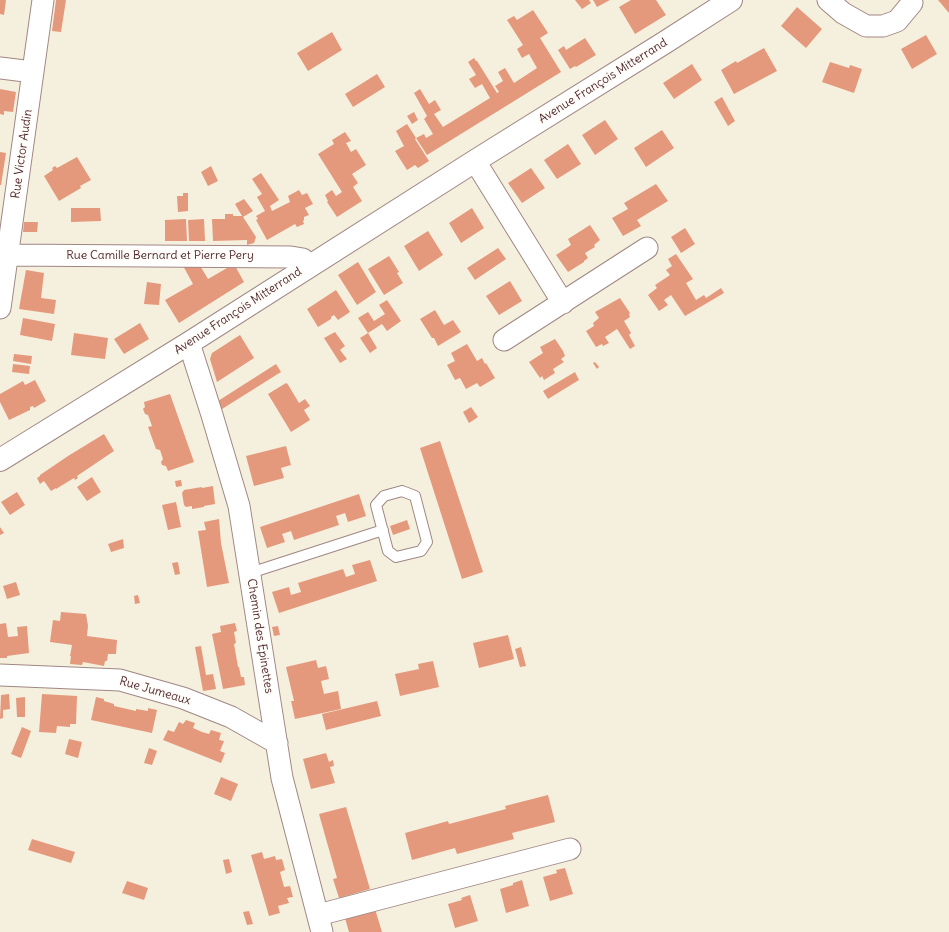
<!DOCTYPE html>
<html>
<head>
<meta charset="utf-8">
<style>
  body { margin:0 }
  canvas { display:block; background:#f5efdd }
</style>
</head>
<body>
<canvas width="949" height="932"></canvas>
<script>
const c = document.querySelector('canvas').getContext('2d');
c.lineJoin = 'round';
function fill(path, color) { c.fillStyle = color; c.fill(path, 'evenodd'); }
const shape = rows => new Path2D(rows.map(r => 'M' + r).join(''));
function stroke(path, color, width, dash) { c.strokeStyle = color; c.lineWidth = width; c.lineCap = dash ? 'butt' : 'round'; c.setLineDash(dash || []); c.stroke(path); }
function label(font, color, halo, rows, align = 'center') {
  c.font = font + ' Delius,sans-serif'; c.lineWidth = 4; c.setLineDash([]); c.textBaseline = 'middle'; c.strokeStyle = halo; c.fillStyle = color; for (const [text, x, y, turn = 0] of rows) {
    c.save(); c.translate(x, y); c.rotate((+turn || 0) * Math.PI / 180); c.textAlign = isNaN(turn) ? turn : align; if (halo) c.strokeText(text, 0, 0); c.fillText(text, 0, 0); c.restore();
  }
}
const building = shape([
  [0,0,6,0,4,15,0,14],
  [56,0,66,0,61,32,52,31],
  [575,0,589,0,591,3,582,9],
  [593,0,610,0,597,7],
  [631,0,656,0,666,15,635,34,619,7],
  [938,0,949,0,949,13],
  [797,7,822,29,806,48,781,26],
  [533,10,548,33,540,38,561,72,427,155,416,138,424,134,426,138,433,134,424,119,427,116,414,93,420,89,429,104,435,100,441,110,434,114,443,127,490,98,482,84,475,88,469,79,476,75,468,62,474,58,476,61,477,61,497,93,499,92,495,86,503,81,498,72,505,68,514,83,537,68,529,54,522,58,517,49,523,45,507,20,514,16,517,20],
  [332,32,342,50,308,71,297,53],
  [926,35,937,54,912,69,901,49],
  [585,38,596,55,576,67,575,66,570,69,558,50,564,46,566,50],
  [764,48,777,71,734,94,721,70,736,61,737,63],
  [830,62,849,68,850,65,862,69,854,93,822,82],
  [692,64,702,80,674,99,663,83],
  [377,74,385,87,353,107,345,94],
  [0,89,16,92,13,112,4,111,4,115,0,114],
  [722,97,735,121,728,126,714,102],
  [414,112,418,120,412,124,407,116],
  [605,120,618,139,595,155,582,135],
  [407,124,416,138,415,139,429,161,418,168,415,165,407,170,395,151,404,146,396,131],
  [662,130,674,148,646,167,634,148],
  [345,132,351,141,346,143,351,152,356,149,366,165,352,174,358,183,353,187,362,201,337,217,327,202,328,201,325,195,332,190,336,196,342,192,318,154,334,144,332,140],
  [568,144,581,164,557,179,544,160],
  [0,152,6,153,1,185,0,185],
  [77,157,91,180,80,186,81,188,59,201,44,176,53,170,52,168,55,166,57,168],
  [211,166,218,181,208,186,201,172],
  [531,168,545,188,522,203,508,183],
  [261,173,279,200,270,206,272,211,290,202,288,196,299,190,302,195,307,193,313,204,305,208,309,215,304,217,304,220,303,221,304,224,297,227,295,224,267,240,256,220,258,219,256,216,265,211,257,197,262,194,252,179],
  [656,184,668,201,637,220,641,226,623,236,612,218,628,209,624,203],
  [183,193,188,193,188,211,178,212,177,196,183,196],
  [244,199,253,211,243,217,256,237,254,243,247,245,247,240,213,241,212,219,225,219,225,214,233,214,233,216,242,216,235,204],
  [71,208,100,208,101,221,71,222],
  [472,208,484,228,461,243,449,223],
  [186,219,187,241,165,241,165,220],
  [204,219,205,241,189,241,188,220],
  [24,222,38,222,37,232,23,232],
  [590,225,600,240,594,245,595,247,585,253,588,258,584,261,584,262,568,272,556,255,571,245,568,239],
  [685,228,695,244,681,253,671,237],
  [428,231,443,255,419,271,404,246],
  [498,248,506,259,475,280,467,268],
  [676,254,693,279,686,283,696,300,704,295,706,298,721,288,724,293,685,316,671,295,664,300,668,305,659,311,648,295,657,288,655,285,670,275,666,270,672,266,668,259],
  [389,256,399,272,397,273,403,283,384,295,368,269],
  [358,262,376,292,357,305,338,275],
  [182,264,199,264,208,279,234,264,244,282,179,323,165,300,193,284],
  [26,270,44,273,41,298,56,300,54,314,19,309],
  [510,281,522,301,499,315,486,296],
  [147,282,161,284,159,305,144,304],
  [336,290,350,312,338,320,334,315,331,317,331,319,318,327,307,309],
  [620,298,630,313,629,314,630,317,624,321,631,333,629,335,635,346,630,349,617,329,605,337,609,343,603,346,602,344,596,347,586,331,594,326,593,323,599,318,595,312],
  [387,300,401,321,387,331,382,324,368,333,377,348,370,353,360,338,368,333,358,318,368,312,374,321,385,314,379,305],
  [435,310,444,325,453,320,461,332,438,346,434,338,432,338,420,319],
  [23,318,55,324,52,341,20,335],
  [140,323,149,339,124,354,114,339],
  [335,332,345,346,340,350,347,359,340,363,324,338],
  [74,333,108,338,105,359,71,355],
  [240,335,254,358,217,382,210,359,212,353],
  [555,339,563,351,565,356,561,359,564,362,553,369,555,373,544,380,542,376,540,378,529,362,543,353,540,347],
  [467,344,477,361,482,358,485,364,486,363,495,378,480,387,477,383,466,389,460,378,455,380,447,365,455,361,451,353],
  [14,354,32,356,31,364,13,361],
  [595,362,599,367,597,369,593,363],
  [13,364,30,366,29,374,12,372],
  [276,364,281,372,222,409,218,401],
  [575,372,579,380,548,399,543,391],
  [35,380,46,401,34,408,33,406,30,407,30,410,9,420,0,402,0,394,23,381,25,385],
  [286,383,286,384,287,383,299,403,305,399,310,406,304,410,310,420,291,432,268,394],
  [170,394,194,462,168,471,166,466,162,465,161,462,163,459,160,450,156,449,148,427,152,426,148,415,145,414,143,409,145,407,144,402],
  [471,407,478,417,469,423,463,412],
  [104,434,114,451,77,476,78,478,75,480,74,478,56,489,56,488,51,491,44,481,40,484,37,478,40,476,40,475,68,456],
  [440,441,483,572,462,579,420,448],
  [286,446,291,465,281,468,284,478,254,486,246,456],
  [92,477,101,492,87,501,77,487],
  [181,480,182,486,176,487,175,481],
  [213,486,215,504,204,506,204,507,192,509,192,506,186,507,184,505,182,493,184,490,202,487,202,488],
  [17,492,25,505,10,515,1,502],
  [359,494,366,516,348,522,345,513,336,516,339,525,294,540,291,531,282,534,285,542,267,548,260,527],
  [176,502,181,527,168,530,162,505],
  [219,519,221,543,229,583,207,587,198,531,206,530,204,522],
  [407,520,410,529,393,535,390,526],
  [0,527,4,533,0,535],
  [123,539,124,548,111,552,108,544],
  [370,560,377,581,279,613,272,592,289,587,291,595,301,592,298,583,343,569,346,577,355,574,352,565],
  [178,562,180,574,175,575,172,563],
  [16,582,20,595,7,599,3,586],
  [138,595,140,603,135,604,134,596],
  [61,612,86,614,88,626,87,636,117,640,116,654,108,654,107,661,105,661,104,666,83,662,82,665,70,664,71,656,70,656,72,645,50,642,53,620,60,621],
  [6,623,8,637,18,636,17,627,27,626,29,653,7,656,7,658,0,658,0,624],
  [235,623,237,631,234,632,236,643,234,644,238,667,239,667,241,677,244,677,245,685,223,689,212,634,221,632,220,626],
  [278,626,280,635,274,636,272,627],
  [508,635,514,659,479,668,473,643],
  [201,646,206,675,213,674,216,689,203,691,195,647],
  [521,647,526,666,520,667,515,649],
  [316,660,318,668,326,666,329,679,321,681,324,694,338,691,341,709,295,719,291,701,294,701,286,667],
  [433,661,439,687,400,696,395,674,419,669,418,664],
  [9,694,10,709,3,710,3,718,0,719,1,695],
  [42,694,77,696,76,724,70,724,70,727,57,726,56,733,39,732],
  [25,697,25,717,17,717,16,698],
  [96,697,104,699,104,701,114,704,114,706,136,711,136,709,148,711,148,708,157,710,152,733,91,720],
  [377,701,381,716,326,730,322,714],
  [186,720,195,723,193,728,202,732,209,734,211,730,221,733,219,740,224,741,220,751,225,753,221,763,163,740,168,730,174,732,179,722,183,724],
  [22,727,31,731,21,758,11,754],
  [69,739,82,742,78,758,65,754],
  [149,748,157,751,152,765,144,763],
  [326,753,329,762,333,760,334,766,330,767,335,783,311,789,303,759],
  [221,777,238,784,231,801,214,794],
  [548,795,555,822,512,833,514,839,457,854,455,848,412,860,405,833,448,821,449,824,506,809,505,806],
  [346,807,370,889,339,898,333,879,337,878,319,814],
  [32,839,75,852,71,863,28,850],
  [262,852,264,859,275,856,276,860,282,859,285,870,280,872,284,887,290,886,293,897,287,898,289,903,278,906,280,913,269,916,251,855],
  [229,859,232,872,226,874,223,860],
  [565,868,573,894,550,901,543,877,557,873,556,870],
  [522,880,529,906,506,913,500,889,513,885,513,883],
  [127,881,148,888,144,900,122,893],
  [470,895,478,921,455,928,448,904,462,900,461,898],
  [375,909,382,932,349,932,345,918],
  [249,911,253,924,247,925,243,912]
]);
const lane = shape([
  [402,491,415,496,427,542,421,551,396,557,388,551,376,505,384,496,402,491],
  [250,573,383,530]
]);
const street = shape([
  [828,0,843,13,866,26,883,26,897,21,912,3],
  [0,68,33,72],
  [475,161,563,303],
  [7,255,291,257,303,259,309,266],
  [0,308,43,0],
  [504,340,647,248],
  [189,343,212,415,239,506,282,778,322,932],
  [0,675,120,680,183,698,231,717,277,743],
  [318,915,570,849]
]);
const secondary = shape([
  [0,460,189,343,475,161,664,43,731,0]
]);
const streetNames = [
  ["Avenue François Mitterrand",603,81,-32],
  ["Rue Victor Audin",22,154,-82],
  ["Rue Camille Bernard et Pierre Pery",160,256],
  ["Avenue François Mitterrand",238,311,-33],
  ["Chemin des Epinettes",260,636,81],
  ["Rue Jumeaux",155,691,16]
];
fill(building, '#e5997c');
stroke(lane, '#a08784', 12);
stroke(street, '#a08784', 23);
stroke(secondary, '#a08784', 24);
stroke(lane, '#fff', 10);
stroke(street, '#fff', 21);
stroke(secondary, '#fff', 22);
label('12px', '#4a1f2b', '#fdfcf7', streetNames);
</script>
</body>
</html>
